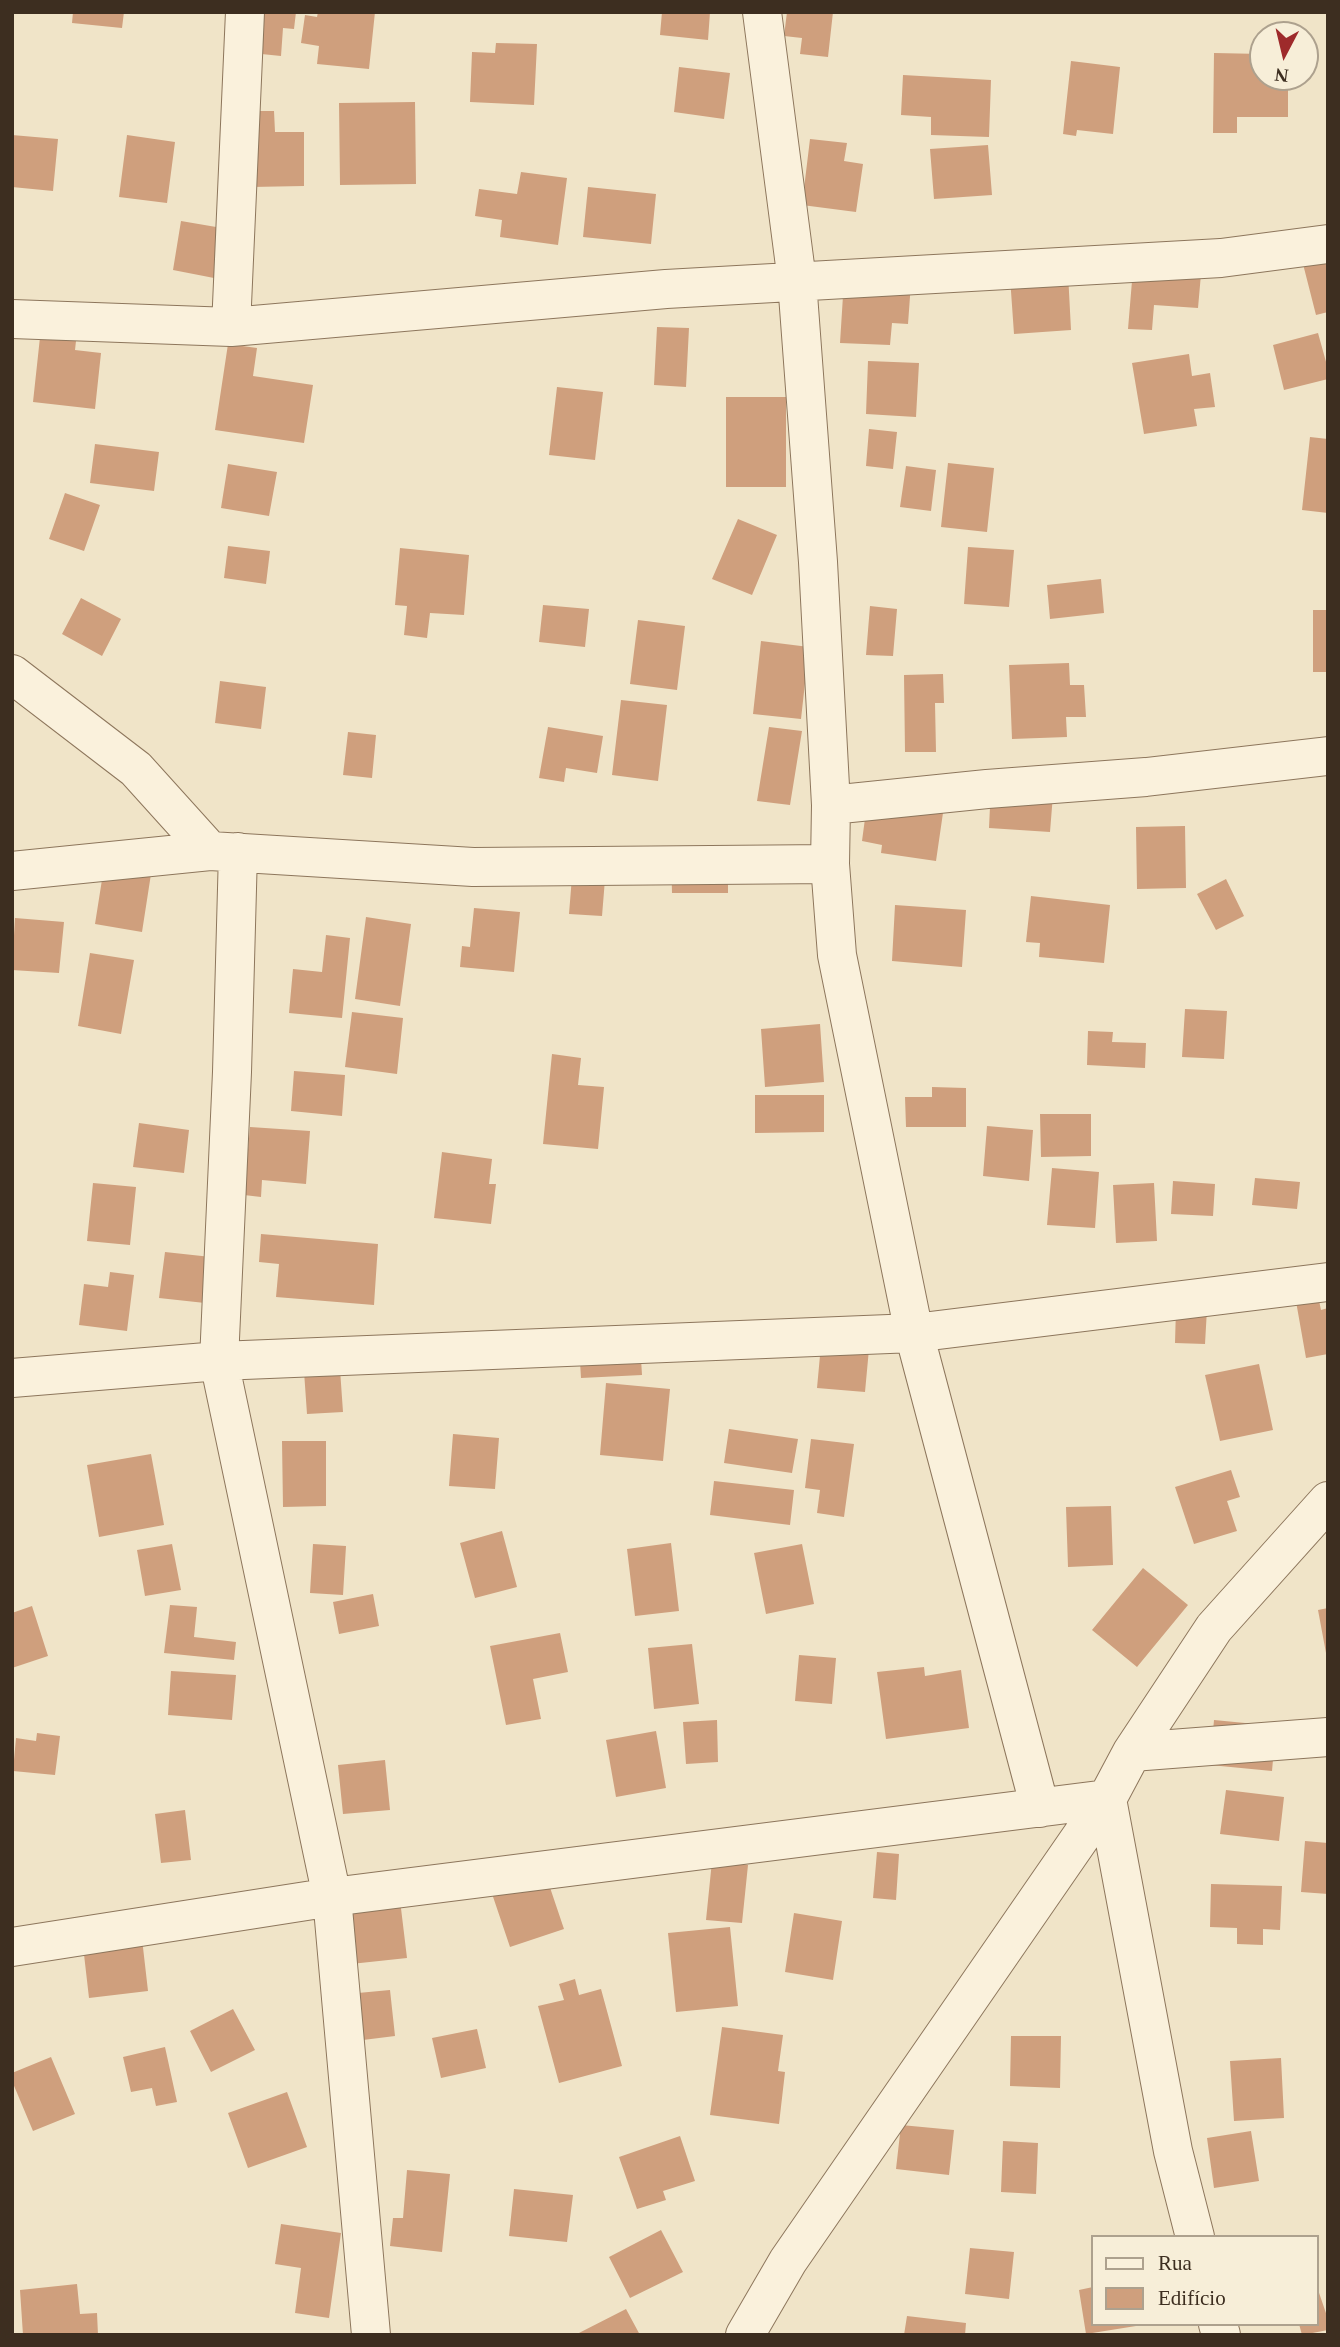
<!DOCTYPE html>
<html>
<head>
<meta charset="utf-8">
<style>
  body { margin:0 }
  #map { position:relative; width:1340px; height:2347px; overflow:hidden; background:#f0e4c8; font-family:"Times New Roman",serif }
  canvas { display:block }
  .frame { position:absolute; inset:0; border:14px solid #3d2e20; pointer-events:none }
  .legend { position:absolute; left:1091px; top:2235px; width:228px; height:91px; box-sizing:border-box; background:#f7eed8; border:2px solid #ada18e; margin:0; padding:9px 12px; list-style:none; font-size:21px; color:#3d2e20 }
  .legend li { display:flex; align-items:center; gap:14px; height:35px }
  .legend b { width:35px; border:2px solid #ada18e }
  .north { position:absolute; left:1249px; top:21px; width:70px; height:70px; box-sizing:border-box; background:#f7eed8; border:2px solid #ada18e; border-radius:50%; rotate:187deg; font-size:19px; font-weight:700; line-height:28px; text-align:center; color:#3d2e20 }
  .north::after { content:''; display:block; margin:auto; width:24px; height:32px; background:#9e2a2b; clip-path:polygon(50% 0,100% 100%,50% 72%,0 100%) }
</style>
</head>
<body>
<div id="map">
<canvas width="1340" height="2347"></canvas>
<div class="frame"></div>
<ul class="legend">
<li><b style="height:9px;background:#faf1dc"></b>Rua</li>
<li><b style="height:19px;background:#cf9f7d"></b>Edifício</li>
</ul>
<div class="north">N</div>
</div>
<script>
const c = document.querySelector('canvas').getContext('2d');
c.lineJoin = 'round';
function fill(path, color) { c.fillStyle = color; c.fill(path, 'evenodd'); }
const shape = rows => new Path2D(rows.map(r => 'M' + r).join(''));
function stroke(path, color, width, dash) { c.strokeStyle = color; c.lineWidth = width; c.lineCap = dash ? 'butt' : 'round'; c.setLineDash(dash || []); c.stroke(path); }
const building = shape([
  [73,12,124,12,122,28,72,23],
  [236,12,296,12,294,29,283,28,281,56,232,51],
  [318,12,375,12,369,69,317,64,319,46,301,43,305,15,317,17],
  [662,12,710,12,708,40,660,35],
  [787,12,833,12,828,57,800,54,802,38,784,36],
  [496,43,537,44,534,105,470,102,472,52,495,53],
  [1214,53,1263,54,1263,77,1288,77,1288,117,1237,117,1237,133,1213,133],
  [1071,61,1120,67,1113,134,1077,130,1076,136,1063,134],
  [679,67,730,73,724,119,674,112],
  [903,75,991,80,989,137,931,135,931,117,901,115],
  [415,102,416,184,340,185,339,103],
  [250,111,274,111,275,132,304,132,304,186,251,187],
  [12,135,58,139,53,191,12,187],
  [127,135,175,142,167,203,119,197],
  [810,139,847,143,844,161,863,164,856,212,802,205],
  [988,145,992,195,934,199,930,149],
  [521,172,567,178,558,245,500,237,502,220,475,216,479,189,517,194],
  [588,187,656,194,651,244,583,237],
  [181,221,222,228,214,278,173,270],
  [1328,258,1328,312,1316,315,1303,264],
  [1133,269,1201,274,1198,308,1154,305,1152,330,1128,329],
  [1068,273,1071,330,1014,334,1010,277],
  [844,280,911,283,908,324,892,323,890,345,840,343],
  [657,327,689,328,686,387,654,385],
  [41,328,77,332,75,350,101,353,95,409,33,402],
  [1318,333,1328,369,1328,379,1284,390,1273,345],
  [228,344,257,348,253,376,313,385,304,443,215,430],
  [1189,354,1192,376,1210,373,1215,407,1194,409,1197,426,1144,434,1132,363],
  [868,361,919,363,916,417,866,414],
  [557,387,603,392,595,460,549,455],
  [726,397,786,397,786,487,726,487],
  [869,429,897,432,893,469,866,466],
  [1310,437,1328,439,1328,513,1302,510],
  [95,444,159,452,154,491,90,483],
  [948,463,994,468,987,532,941,527],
  [228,464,277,472,269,516,221,508],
  [906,466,936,470,931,511,900,507],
  [65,493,100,505,84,551,49,539],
  [738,519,777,535,752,595,712,579],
  [228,546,270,551,266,584,224,578],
  [968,547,1014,550,1009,607,964,604],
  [400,548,469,555,464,615,430,613,427,638,404,635,407,606,395,605],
  [1101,579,1104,613,1050,619,1047,585],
  [81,598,121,619,102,656,62,634],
  [543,605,589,609,585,647,539,642],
  [870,606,897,609,893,656,866,655],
  [1313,610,1328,610,1328,672,1313,672],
  [638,620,685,626,677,690,630,684],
  [761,641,809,647,801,719,753,714],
  [1069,663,1070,685,1084,685,1086,717,1066,717,1067,737,1012,739,1009,665],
  [943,674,944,703,935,703,936,752,905,752,904,675],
  [220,681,266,687,261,729,215,723],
  [621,700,667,705,658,781,612,775],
  [548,727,603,736,597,773,566,768,564,782,539,778],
  [769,727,802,731,790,805,757,801],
  [348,732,376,735,372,778,343,775],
  [1054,782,1050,832,989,828,991,785],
  [944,806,936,861,881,853,882,845,862,841,866,811],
  [1185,826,1186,888,1137,889,1136,827],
  [671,852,728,852,728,893,672,893],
  [573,864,606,867,602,916,569,914],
  [104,867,151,874,142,932,95,924],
  [1226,879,1244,916,1216,930,1197,894],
  [1031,896,1110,905,1104,963,1039,957,1040,943,1026,942],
  [895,905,966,910,962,967,892,961],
  [474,908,520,912,514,972,460,967,462,946,470,947],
  [366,917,411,924,400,1006,355,999],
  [15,918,64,922,59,973,12,970],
  [326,935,350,938,342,1018,289,1013,293,969,322,972],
  [90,953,134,960,121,1034,78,1026],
  [1185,1009,1227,1011,1224,1059,1182,1057],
  [352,1012,403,1018,397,1074,345,1067],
  [820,1024,824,1082,765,1087,761,1029],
  [1088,1031,1113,1032,1112,1042,1146,1043,1145,1068,1087,1065],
  [552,1054,581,1058,578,1085,604,1087,598,1149,543,1144],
  [294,1071,345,1075,342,1116,291,1111],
  [932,1087,966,1088,966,1127,906,1127,905,1097,932,1097],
  [755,1095,824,1095,824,1132,755,1133],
  [1040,1114,1091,1114,1091,1156,1041,1157],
  [139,1123,189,1130,184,1173,133,1167],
  [987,1126,1033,1130,1029,1181,983,1176],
  [250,1127,310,1131,306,1184,262,1180,261,1197,244,1195],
  [442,1152,492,1159,489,1184,496,1184,491,1224,434,1218],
  [1052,1168,1099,1172,1095,1228,1047,1225],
  [1255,1178,1300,1182,1297,1209,1252,1205],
  [1173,1181,1215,1184,1213,1216,1171,1214],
  [93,1183,136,1187,130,1245,87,1241],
  [1154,1183,1157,1241,1116,1243,1113,1185],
  [261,1234,378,1244,374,1305,276,1297,279,1264,259,1262],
  [165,1252,211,1257,205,1303,159,1298],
  [110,1272,134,1275,127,1331,79,1325,84,1284,108,1287],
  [1316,1286,1321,1310,1328,1308,1328,1354,1306,1358,1294,1290],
  [1176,1308,1207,1309,1205,1344,1175,1343],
  [639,1326,642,1375,581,1378,578,1329],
  [822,1334,870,1338,865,1392,817,1388],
  [339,1355,343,1412,307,1414,303,1357],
  [1259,1364,1273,1430,1220,1441,1205,1375],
  [606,1383,670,1389,663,1461,600,1455],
  [729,1429,798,1439,792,1473,724,1463],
  [453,1434,499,1438,495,1489,449,1486],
  [811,1439,854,1444,844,1517,817,1513,820,1490,805,1488],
  [282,1441,326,1441,326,1506,283,1507],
  [151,1454,164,1525,99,1537,87,1465],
  [1231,1470,1240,1497,1227,1501,1237,1531,1194,1544,1175,1487],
  [714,1481,794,1490,790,1525,710,1515],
  [1111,1506,1113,1565,1068,1567,1066,1507],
  [502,1531,517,1587,475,1598,460,1543],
  [671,1543,679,1611,635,1616,627,1549],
  [172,1544,181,1590,145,1596,137,1550],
  [313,1544,346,1546,343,1595,310,1593],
  [802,1544,814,1604,766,1614,754,1553],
  [1143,1568,1188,1605,1137,1667,1092,1630],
  [373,1594,379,1626,339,1634,333,1602],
  [170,1605,197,1607,194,1637,236,1642,234,1660,164,1653],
  [32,1606,48,1656,12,1668,12,1613],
  [1328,1608,1328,1653,1326,1653,1318,1610],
  [560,1633,568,1672,533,1679,541,1719,506,1725,490,1646],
  [692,1644,699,1704,654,1709,648,1648],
  [799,1655,836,1658,832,1704,795,1701],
  [924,1667,925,1676,961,1670,969,1728,886,1739,877,1672],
  [171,1671,236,1675,232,1720,168,1715],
  [717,1720,718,1762,686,1764,683,1722],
  [1214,1720,1276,1726,1272,1771,1210,1765],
  [656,1731,666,1788,616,1797,606,1740],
  [37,1733,60,1736,55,1775,13,1771,16,1738,36,1741],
  [385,1760,390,1810,343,1814,338,1765],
  [1226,1790,1284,1797,1279,1841,1220,1834],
  [185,1810,191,1860,161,1863,155,1814],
  [1305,1841,1328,1843,1328,1894,1301,1892],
  [877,1852,899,1854,896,1900,873,1898],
  [539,1855,564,1929,510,1947,485,1873],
  [712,1861,748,1865,742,1923,706,1920],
  [1211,1884,1282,1886,1280,1930,1263,1929,1263,1945,1237,1944,1237,1928,1210,1927],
  [400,1900,407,1958,351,1964,344,1906],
  [794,1913,842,1921,833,1980,785,1972],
  [730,1927,738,2006,676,2012,668,1933],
  [141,1930,148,1991,89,1998,82,1937],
  [575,1979,579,1995,601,1989,622,2066,559,2083,538,2006,564,2000,559,1984],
  [390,1990,395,2036,363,2040,358,1993],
  [233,2009,255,2050,211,2072,190,2031],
  [722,2027,783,2035,778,2071,785,2072,779,2124,710,2115],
  [477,2029,486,2068,441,2078,432,2038],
  [1011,2036,1061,2036,1060,2088,1010,2086],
  [165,2047,177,2102,156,2106,152,2088,131,2092,123,2057],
  [51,2057,75,2114,33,2131,12,2081,12,2073],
  [1281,2058,1284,2118,1234,2121,1230,2061],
  [287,2092,307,2147,248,2168,228,2113],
  [901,2125,954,2130,949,2175,896,2169],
  [1251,2131,1259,2181,1214,2188,1207,2138],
  [680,2136,695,2181,663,2191,666,2200,637,2209,619,2157],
  [1003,2141,1038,2143,1036,2194,1001,2192],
  [407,2170,450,2174,442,2252,390,2246,393,2218,403,2218],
  [514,2189,573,2195,567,2242,509,2236],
  [281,2224,341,2233,329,2318,295,2313,301,2268,275,2264],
  [661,2230,683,2272,630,2298,609,2257],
  [970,2248,1014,2252,1009,2299,965,2294],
  [77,2284,80,2314,97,2313,98,2335,23,2335,20,2290],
  [1093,2287,1093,2324,1136,2326,1086,2334,1079,2290],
  [1317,2287,1328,2319,1328,2330,1302,2335,1299,2324,1317,2324],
  [626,2309,640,2335,575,2335],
  [907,2316,966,2323,965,2335,904,2335]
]);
const street = shape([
  [762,12,797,281,818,562,831,805,830,864,837,955,914,1333,1040,1808],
  [12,319,231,327,666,289,1221,258,1328,244],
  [231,327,245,12],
  [12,674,136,769,210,851],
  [831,805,987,789,1146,777,1328,756],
  [238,852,232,1072,219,1361,332,1897,371,2335],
  [12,871,210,851,473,867,830,864],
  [12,1378,219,1361,914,1333,1328,1282],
  [1132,1752,1328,1737],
  [12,1947,332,1897,1107,1799,1173,2151,1195,2237],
  [1218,2324,1221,2335],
  [745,2335,788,2261,1107,1799,1132,1752,1214,1628,1328,1501]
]);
fill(building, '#cf9f7d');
stroke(street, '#8d765c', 40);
stroke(street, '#faf1dc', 38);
</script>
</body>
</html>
